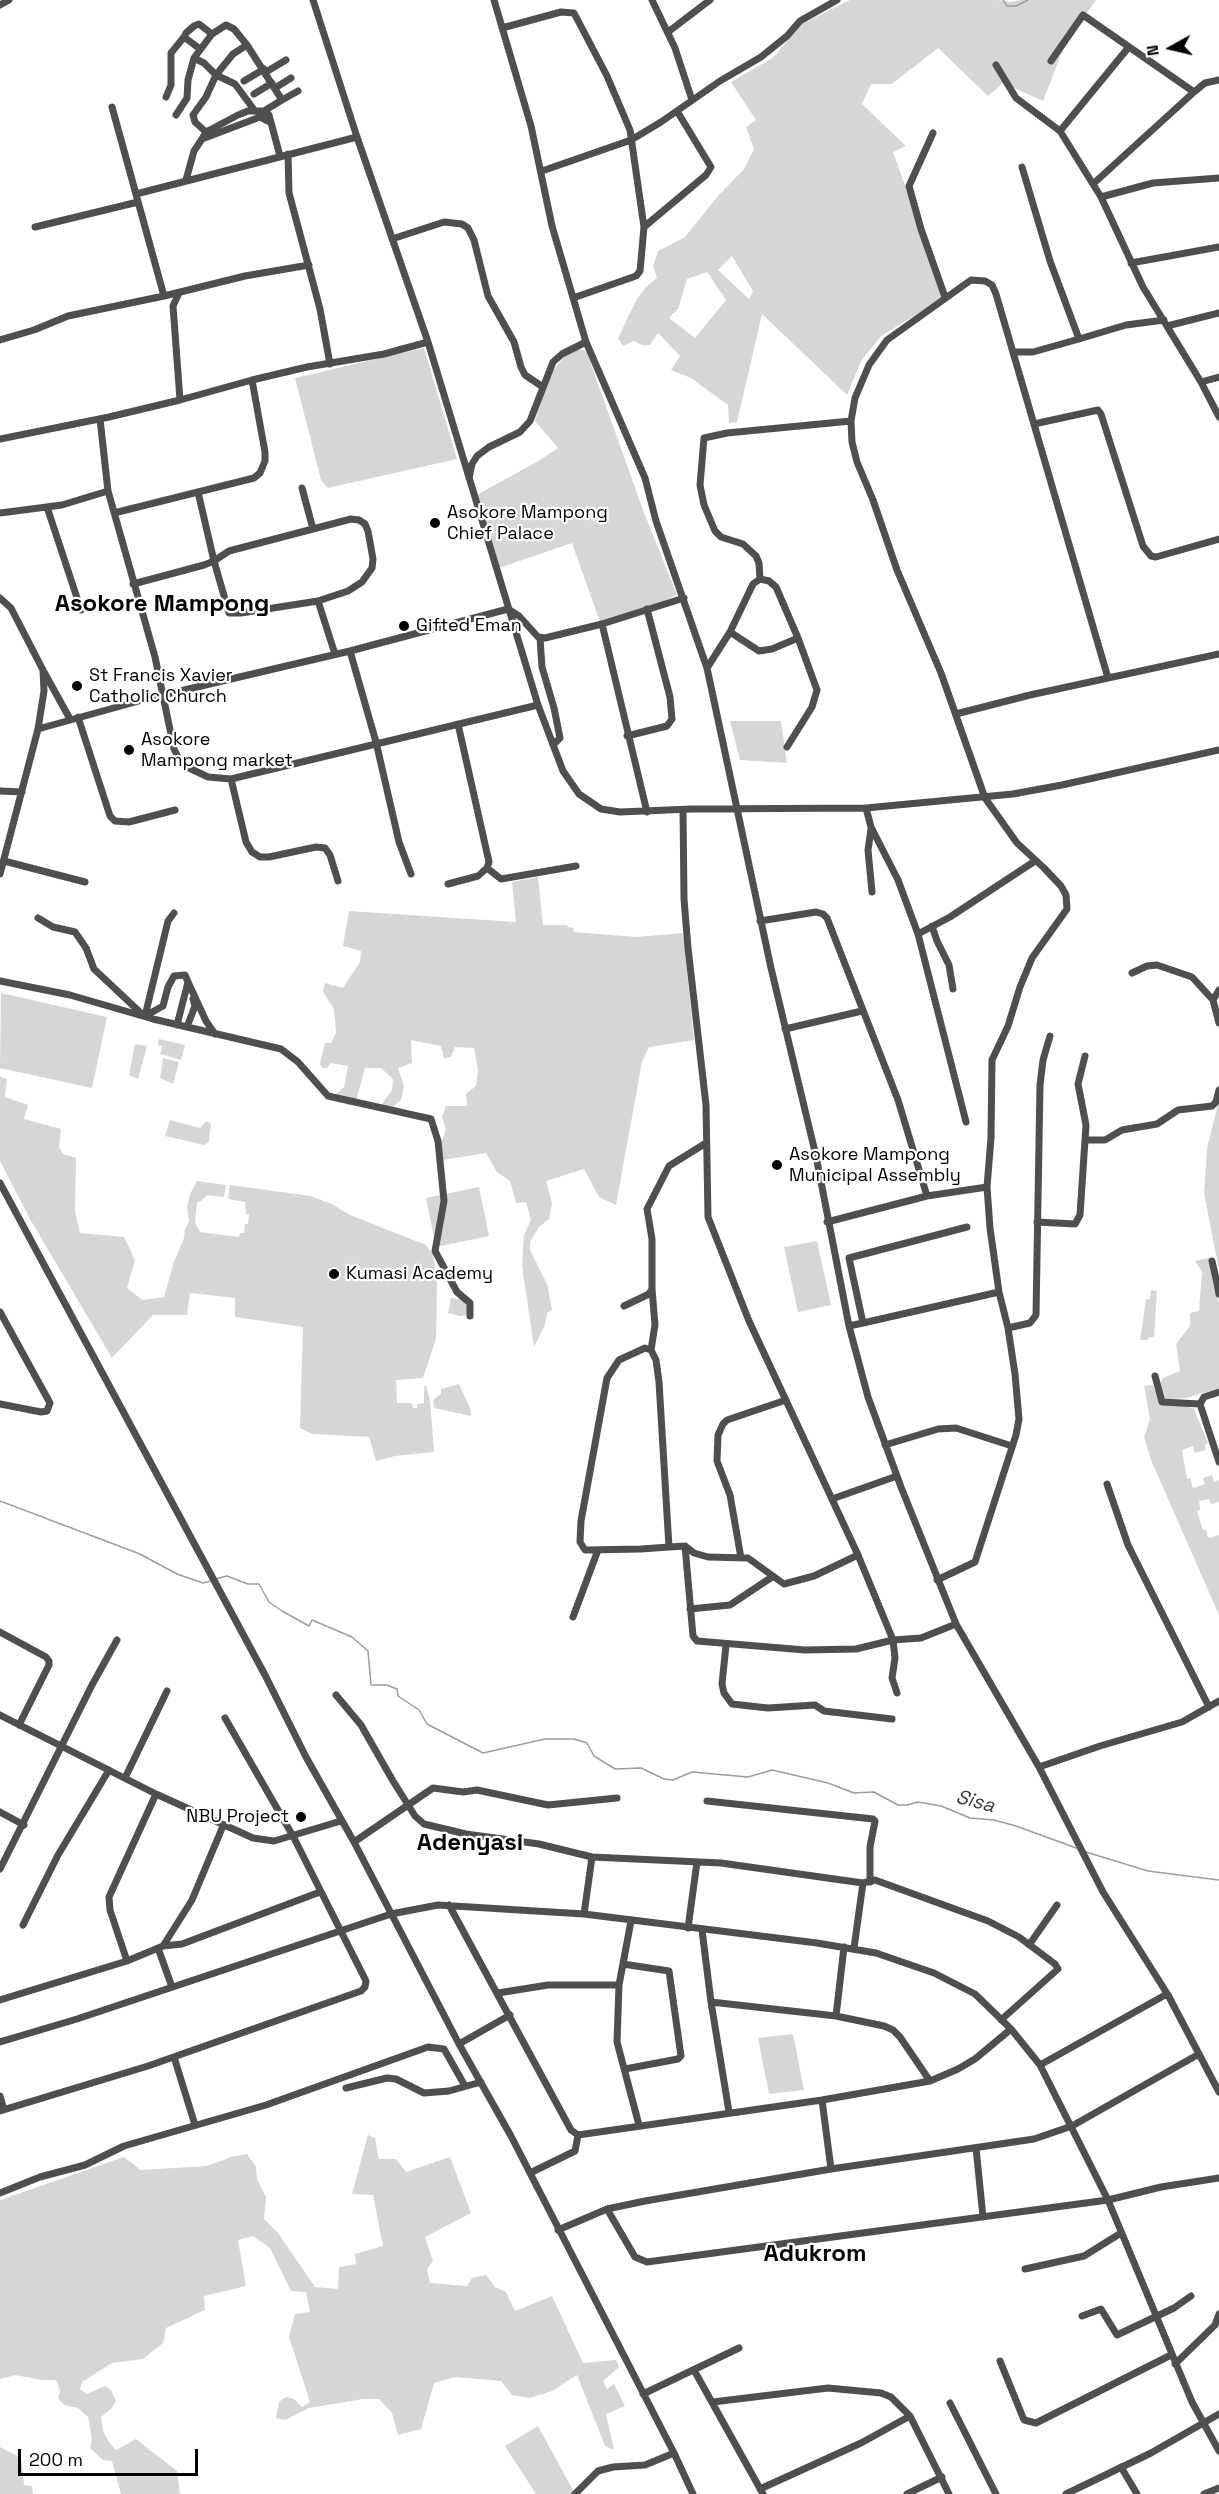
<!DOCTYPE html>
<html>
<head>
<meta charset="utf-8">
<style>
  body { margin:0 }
  #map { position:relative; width:1219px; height:2494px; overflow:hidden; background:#fff; font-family:"Space Grotesk",sans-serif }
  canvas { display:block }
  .north { position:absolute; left:1141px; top:18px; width:60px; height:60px; -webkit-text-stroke:4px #fff; paint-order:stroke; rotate:262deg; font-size:16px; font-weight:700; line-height:24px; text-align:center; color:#000 }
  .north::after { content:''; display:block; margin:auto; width:21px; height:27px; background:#000; clip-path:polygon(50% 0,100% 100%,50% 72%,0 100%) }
  .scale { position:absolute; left:18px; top:2449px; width:180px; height:27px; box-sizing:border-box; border:3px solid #000; border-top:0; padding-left:8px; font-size:18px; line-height:21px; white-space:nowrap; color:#000; -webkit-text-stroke:4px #fff; paint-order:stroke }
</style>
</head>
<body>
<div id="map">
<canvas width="1219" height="2494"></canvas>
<div class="north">N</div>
<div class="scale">200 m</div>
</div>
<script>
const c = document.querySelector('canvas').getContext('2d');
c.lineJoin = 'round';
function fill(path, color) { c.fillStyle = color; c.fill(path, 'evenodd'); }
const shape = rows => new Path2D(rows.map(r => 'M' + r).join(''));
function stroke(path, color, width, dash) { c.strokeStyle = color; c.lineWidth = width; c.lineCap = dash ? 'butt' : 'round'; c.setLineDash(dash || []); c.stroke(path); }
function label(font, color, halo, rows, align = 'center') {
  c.font = font + ' "Space Grotesk",sans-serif'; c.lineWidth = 4.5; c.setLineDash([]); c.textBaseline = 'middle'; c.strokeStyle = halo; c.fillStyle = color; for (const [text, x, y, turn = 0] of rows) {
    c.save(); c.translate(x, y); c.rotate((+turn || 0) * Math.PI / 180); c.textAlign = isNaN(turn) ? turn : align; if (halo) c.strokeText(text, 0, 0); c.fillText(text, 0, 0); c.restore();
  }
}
const green = shape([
  [850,0,997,0,1009,2,1022,0,1096,0,1066,42,1043,101,1003,83,988,96,938,48,892,84,871,84,862,104,906,146,893,152,945,297,881,336,861,361,847,395,762,314,737,422,729,423,728,405,691,378,671,370,680,356,658,333,650,345,642,345,634,341,623,346,618,338,637,299,646,287,657,278,653,266,658,251,685,237,717,197,744,169,754,149,746,127,756,120,731,82,774,57,800,25],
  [732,256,753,291,749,299,718,270],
  [707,272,726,300,695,338,669,318,678,309,687,279],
  [424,348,457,459,328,488,321,480,295,378],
  [577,350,584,350,587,353,643,510,677,595,657,604,600,622,572,543,499,568,477,495,540,460,558,448,535,421,549,376,564,357],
  [730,721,781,721,787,763,740,760],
  [538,877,543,925,567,925,568,927,573,928,574,932,636,937,683,933,694,1040,649,1047,642,1062,616,1205,599,1197,584,1169,546,1181,552,1203,549,1219,539,1227,530,1242,530,1250,547,1284,552,1310,547,1313,545,1325,534,1347,522,1266,524,1235,531,1220,526,1202,516,1203,510,1181,497,1172,486,1153,443,1160,441,1144,446,1129,442,1117,446,1106,467,1106,466,1094,476,1086,478,1070,474,1048,455,1047,451,1057,444,1058,441,1046,411,1040,412,1063,398,1068,404,1086,401,1100,387,1112,381,1112,381,1105,392,1090,393,1079,381,1068,365,1068,355,1104,347,1105,336,1094,344,1087,348,1066,331,1063,327,1068,322,1068,320,1064,325,1043,331,1043,336,1033,334,1009,323,992,325,983,343,988,360,962,361,951,343,946,349,911,516,922,512,882],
  [1,993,107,1017,92,1088,0,1068],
  [159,1039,185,1045,181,1060,160,1054,162,1046,158,1045],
  [135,1044,147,1046,138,1079,129,1075],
  [163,1058,179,1062,173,1084,160,1078],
  [0,1076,7,1079,5,1097,28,1105,24,1119,61,1129,59,1147,63,1154,76,1158,75,1211,80,1233,124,1237,135,1260,127,1288,142,1300,164,1297,174,1262,184,1238,185,1229,189,1221,187,1207,190,1194,197,1181,226,1185,224,1197,207,1195,201,1201,197,1202,195,1223,200,1232,239,1237,240,1233,244,1233,245,1224,248,1224,249,1214,246,1214,245,1202,228,1199,230,1185,311,1196,332,1204,350,1215,426,1245,433,1255,437,1283,436,1339,423,1378,396,1380,397,1403,412,1403,413,1408,417,1408,417,1404,424,1403,424,1386,426,1386,430,1400,434,1452,395,1456,376,1461,369,1437,312,1434,300,1428,303,1327,235,1317,235,1298,190,1293,187,1315,153,1315,112,1358,30,1219,0,1161],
  [1219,1100,1219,1270,1204,1193,1207,1148],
  [170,1120,200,1128,206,1121,211,1124,209,1142,204,1145,165,1136],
  [479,1187,489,1236,436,1247,426,1198],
  [817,1241,831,1305,798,1312,784,1247],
  [1209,1258,1219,1303,1219,1388,1187,1398,1168,1399,1163,1398,1159,1385,1163,1378,1180,1371,1176,1344,1190,1326,1190,1313,1199,1311,1202,1272,1195,1261],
  [1151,1290,1157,1291,1154,1337,1148,1338,1148,1340,1140,1340,1146,1299,1150,1299],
  [451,1298,465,1300,469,1308,468,1315,460,1316,448,1313],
  [459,1384,470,1408,471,1416,434,1408,433,1400,441,1394,441,1389],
  [1153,1385,1160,1405,1183,1405,1194,1409,1208,1443,1205,1444,1206,1450,1195,1453,1193,1446,1182,1450,1187,1479,1190,1478,1193,1488,1205,1484,1203,1478,1212,1475,1214,1482,1219,1480,1219,1502,1211,1504,1209,1499,1199,1501,1200,1510,1197,1511,1203,1530,1206,1530,1208,1538,1219,1535,1219,1615,1151,1460,1144,1437,1150,1419,1144,1386],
  [793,2034,804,2090,769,2094,758,2038],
  [368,2135,375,2138,379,2159,396,2159,406,2172,450,2157,471,2213,425,2237,433,2261,427,2269,430,2283,467,2286,472,2278,486,2275,495,2287,506,2292,515,2311,552,2296,583,2363,616,2360,619,2367,603,2381,607,2389,614,2384,625,2406,606,2414,614,2450,605,2446,577,2375,552,2391,530,2398,512,2395,501,2381,455,2377,434,2383,421,2429,398,2435,392,2413,379,2399,363,2399,309,2408,285,2420,276,2418,279,2402,286,2397,294,2399,302,2407,310,2402,289,2337,295,2314,310,2312,306,2292,291,2291,270,2248,253,2236,238,2240,246,2286,204,2296,205,2310,166,2328,163,2343,143,2359,112,2363,82,2382,80,2389,87,2394,105,2386,111,2390,116,2401,112,2408,101,2417,103,2431,109,2442,116,2450,136,2439,177,2471,180,2494,121,2494,112,2461,103,2460,90,2448,92,2439,88,2417,78,2408,64,2405,58,2398,60,2391,56,2380,42,2380,15,2375,0,2379,0,2200,124,2157,141,2170,207,2166,231,2157,247,2154,256,2167,257,2179,266,2197,264,2219,278,2233,315,2287,338,2289,339,2267,356,2264,355,2254,383,2246,373,2195,352,2194],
  [538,2426,574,2492,571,2494,536,2494,505,2446],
  [0,2447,19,2457,22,2463,24,2485,32,2486,33,2494,0,2494]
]);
const stream = shape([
  [1003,0,1007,6,1016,6,1028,0],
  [0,1501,140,1554,177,1574,203,1583,211,1581],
  [215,1579,227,1576,248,1584,259,1584,269,1602,282,1611,309,1626,312,1620,352,1637,368,1651,371,1685,387,1685,397,1689,398,1696,419,1710,427,1724,483,1753,545,1739,574,1739,587,1743,594,1756,615,1769,641,1768,664,1779,673,1780,692,1772,748,1777,772,1770,828,1783,854,1793,874,1792,898,1805,907,1805,918,1802,941,1806,970,1818,994,1820,1016,1826,1079,1849],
  [1086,1852,1148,1871,1219,1880]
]);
const minor = shape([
  [313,0,357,137,428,342,538,705,563,771,579,794,601,809,620,812,691,809,866,808,1013,794,1062,785,1219,750],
  [494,0,531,126,552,226,586,342,645,478,656,521,707,668,771,968,816,1156,849,1326,868,1397,901,1487,956,1624,1039,1767,1103,1892,1168,1995,1219,2092],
  [652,0,675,48,692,100],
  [0,5,9,0],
  [502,28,561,12,574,13,607,76,630,130,644,227,640,271,636,276,573,298],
  [668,32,710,0],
  [1128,48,1060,131,1101,197,1143,287,1201,382,1219,417],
  [200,49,184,37,186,33,194,26,199,24,212,34],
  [194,58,204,63,216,75,235,84,255,111],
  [1051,61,1083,15,1194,92],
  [996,65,1016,98,1060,131],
  [266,72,286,60],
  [244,81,264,69],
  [275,88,291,78],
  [254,94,272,83],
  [166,97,171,85,171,53,184,37],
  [282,100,298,91],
  [112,107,164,296],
  [176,115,187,98,188,80,194,58,212,34,226,25,234,29,247,45,282,100,264,111],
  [206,132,195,122,193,115,206,97,216,75,233,54,247,45],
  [933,133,909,186,921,229,945,297],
  [202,139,206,132,238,115,248,111,264,111,269,115,280,156],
  [288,154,289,193,320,309,330,364],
  [1022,167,1050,261,1079,339,1126,325,1164,320],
  [542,171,631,140,661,122,720,81,761,57,787,36,800,21,837,0],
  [186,180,194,151,202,139,260,117,270,122],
  [1093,184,1194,92,1205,83,1219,80],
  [136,194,357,137],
  [1101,197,1153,183,1219,178],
  [35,227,138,202],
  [644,227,706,175,711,167,677,111],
  [392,239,444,222,462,224,468,228,474,240,488,296,514,342,521,367,525,375,543,387],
  [1131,263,1219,247],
  [179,293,173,306,180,400],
  [1167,326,1219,313],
  [0,340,34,330,68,316,164,296,245,276,309,265],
  [1013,352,1033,352,1079,339],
  [1201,382,1219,377],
  [100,419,108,491,155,657,174,749,181,763,189,768,208,777,231,779,538,705],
  [1034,424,1098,410,1101,414,1143,546,1151,556,1156,557,1219,539],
  [0,439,109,417,180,400,252,380,307,367,384,354,428,342],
  [469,478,472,464,477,456,489,447,520,432,530,421,553,362,562,354,586,342],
  [302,488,313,529],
  [47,507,81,610],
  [0,513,62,505,108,491],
  [114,513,254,478,260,473,265,461,265,452,252,380],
  [760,579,759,563,756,556,743,544,721,537,715,531,704,505,700,485,704,438,727,433,851,421],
  [133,584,204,565,214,561,229,551,351,519,359,520,365,524,368,531,373,559,372,568,362,582,348,591,318,601,241,613,229,613,214,561,198,492],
  [0,598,11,608,43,670,44,691,38,729,0,874],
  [318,601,335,654],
  [602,624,647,812],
  [730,632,759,651,772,649,798,638],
  [540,638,542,667,554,708,560,738,553,745],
  [350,651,376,742,399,842,411,874],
  [707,668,730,632,753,584,760,579,769,581,776,587,798,638,817,690,812,707,787,747],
  [44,672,70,719],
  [956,714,1030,695,1219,654],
  [78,717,110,816,115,821,129,822,175,810],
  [38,729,146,699,350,651,508,609,519,616,538,637,545,638,602,624,684,598],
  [627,736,667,726,672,719,670,697,647,609],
  [231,779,246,842,252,852,260,857,269,857,316,847,325,848,330,855,338,881],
  [0,791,22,792],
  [866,808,871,827,898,880,918,934,966,1122],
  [683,810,684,899,688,948,706,1105,708,1217,749,1321,858,1555,893,1640,895,1658,892,1678,897,1693],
  [871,829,868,850,872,892],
  [4,861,85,882],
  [487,868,501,879,576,866],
  [448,884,478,876,487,868,489,862,458,724],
  [174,913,168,921,145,1016,163,1006,168,987,174,976,185,975,188,982,177,1025],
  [38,918,53,927,75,932,86,948,94,969,143,1015],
  [760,921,816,912,823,914,827,918,898,1100,927,1196],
  [932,926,937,941,949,965,953,989],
  [918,934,950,917,1035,861],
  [1132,973,1147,966,1157,965,1192,977,1213,1000,1219,1023],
  [0,981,70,995,153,1019,281,1049,298,1062,328,1096,431,1119,438,1141,444,1201,435,1251,457,1292,470,1303,470,1316],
  [188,982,206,1021,215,1034],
  [1213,1000,1219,990],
  [187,1027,195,1006,193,999],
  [785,1029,862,1011],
  [1085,1140,1105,1140,1122,1130,1157,1124,1178,1110,1212,1106,1216,1102,1219,1090],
  [0,1183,265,1675,306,1757,354,1842,459,2044,511,2136,674,2453,693,2494],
  [827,1222,927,1196,987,1187],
  [1037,1222,1075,1224,1080,1215,1086,1125,1078,1084,1085,1056],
  [1212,1261,1217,1283],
  [1219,1282,1217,1283,1219,1294],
  [624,1306,649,1294,652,1289,652,1239,647,1209,669,1166,706,1143],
  [0,1312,50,1403,47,1411,41,1412,0,1404],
  [863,1323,999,1292,990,1228,987,1187,991,1138,992,1060,1008,1026,1020,987,1032,958,1067,909,1066,895,1061,886,1044,868,1017,843,985,798,941,673,897,570,873,500,857,462,852,442,851,421,855,398,869,365,887,340,971,280,985,281,992,285,996,294,1108,678],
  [849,1326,863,1323,849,1258,967,1227],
  [1008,1328,1030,1323,1036,1315,1040,1085,1043,1060,1050,1036],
  [651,1350,655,1325,652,1289],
  [1155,1376,1162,1402,1200,1404],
  [1219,1392,1204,1397,1200,1404,1219,1462],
  [885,1445,938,1429,956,1428,1012,1446],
  [1107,1484,1128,1545,1209,1707],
  [832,1499,897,1476],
  [685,1546,693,1636,697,1641,805,1650,856,1649,893,1640,921,1638,956,1624],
  [669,1547,659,1382,656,1360,651,1350,645,1348,619,1360,607,1378,581,1521,580,1542,585,1550,641,1549,669,1547,685,1546,694,1553,708,1557,748,1558,784,1584,814,1576,858,1555],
  [741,1558,730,1495,717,1461,718,1435,723,1424,727,1420,786,1400],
  [937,1580,975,1562,1016,1435,1019,1419,1015,1374,1008,1328,999,1292],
  [690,1609,730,1605,772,1577],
  [573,1617,598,1550],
  [0,1632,46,1657,49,1661,49,1665,19,1725],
  [726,1645,722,1684,724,1693,732,1704,768,1708,815,1705,824,1711,892,1719],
  [336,1695,361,1725,393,1781,415,1816,424,1824,466,1834,539,1844,592,1857,721,1863,863,1883,875,1880,988,1921,1019,1937,1055,1964,1058,1969,1001,2020],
  [0,1715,156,1794,253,1838,274,1841,341,1821],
  [1039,1767,1100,1746,1182,1722,1219,1701],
  [125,1778,167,1691],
  [707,1801,873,1819,875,1821,870,1847,870,1882],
  [0,1812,24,1825],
  [354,1842,433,1788,463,1792,477,1790,548,1805,617,1798],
  [0,1869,92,1685,117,1640],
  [449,1905,571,2130,578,2135,822,2100,930,2081,958,2069,975,2059,1011,2029],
  [584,1914,592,1857],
  [631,1921,619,1985,617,2042,639,2125],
  [23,1925,58,1855,109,1770],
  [688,1928,697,1862],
  [702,1930,711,2002,729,2112],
  [1029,1945,1057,1905],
  [163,1946,182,1944,320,1892],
  [158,1948,172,1987],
  [854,1948,863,1883],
  [127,1961,110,1910,109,1897,156,1794],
  [623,1964,669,1971,681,2056,678,2059,625,2069],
  [498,1993,548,1985,619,1985],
  [0,2000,127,1961,163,1946,192,1900,223,1826],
  [711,2002,836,2016,884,2026,893,2030,900,2037,930,2081],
  [836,2016,844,1947],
  [0,2042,77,2019,391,1914,438,1905,584,1914,817,1943,876,1953,934,1973,975,1994,1011,2029,1040,2065,1108,2200,1192,2402,1219,2451],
  [459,2044,510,2015],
  [174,2057,195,2125],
  [1040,2065,1167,1994],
  [346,2088,387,2078,396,2079,424,2093,449,2091,481,2082],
  [0,2096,4,2110],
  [822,2100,831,2169],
  [0,2111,148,2066,361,1991,365,1987,366,1981,293,1836,225,1718],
  [976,2148,983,2217],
  [530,2173,575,2151,578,2135],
  [0,2193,40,2177,85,2165,124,2146,266,2105,428,2047,444,2049,465,2086],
  [607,2209,635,2257,647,2262,1108,2200,1161,2187,1219,2178],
  [558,2230,607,2209,645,2201,831,2169,1034,2139,1072,2126,1199,2054],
  [1025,2269,1084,2256,1121,2233],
  [1082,2316,1101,2309,1117,2335,1174,2308,1191,2296],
  [1000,2361,1024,2420,1036,2423,1171,2355],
  [1175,2364,1215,2325,1219,2314],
  [694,2370,763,2494],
  [643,2394,739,2348],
  [713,2402,828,2388,881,2393,891,2397,910,2416,949,2494],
  [950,2403,996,2494],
  [1121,2467,1137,2494],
  [760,2489,861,2443,910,2416],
  [575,2494,598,2471,613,2467,645,2465,674,2453],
  [907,2494,942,2477],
  [1066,2494,1151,2453,1219,2414],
  [1204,2494,1219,2488]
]);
const markers = [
  [435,523,6,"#000"],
  [404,626,6,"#000"],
  [77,686,6,"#000"],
  [129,750,6,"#000"],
  [777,1165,6,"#000"],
  [334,1274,6,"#000"],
  [301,1817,6,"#000"]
];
const poiNames = [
  ["Asokore Mampong",447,513],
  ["Chief Palace",447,534],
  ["Gifted Eman",416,626],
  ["St Francis Xavier",89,676],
  ["Catholic Church",89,697],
  ["Asokore",141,740],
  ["Mampong market",141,761],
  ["Asokore Mampong",789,1155],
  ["Municipal Assembly",789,1176],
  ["Kumasi Academy",346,1274],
  ["NBU Project",289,1817,"right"]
];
const waterNames = [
  ["Sisa",975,1802,15]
];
const districtNames = [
  ["Asokore Mampong",162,604],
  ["Adenyasi",470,1843],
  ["Adukrom",815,2254]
];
fill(green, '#d6d6d6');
stroke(stream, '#9d9d9d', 1.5);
stroke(minor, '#4f4f4f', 7);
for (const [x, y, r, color] of markers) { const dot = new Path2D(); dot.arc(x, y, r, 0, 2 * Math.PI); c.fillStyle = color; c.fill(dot); stroke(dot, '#fff', 2); }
label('18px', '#000', '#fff', poiNames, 'left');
label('italic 20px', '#3e3e3e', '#fff', waterNames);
label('bold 24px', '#000', '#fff', districtNames);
</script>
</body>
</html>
